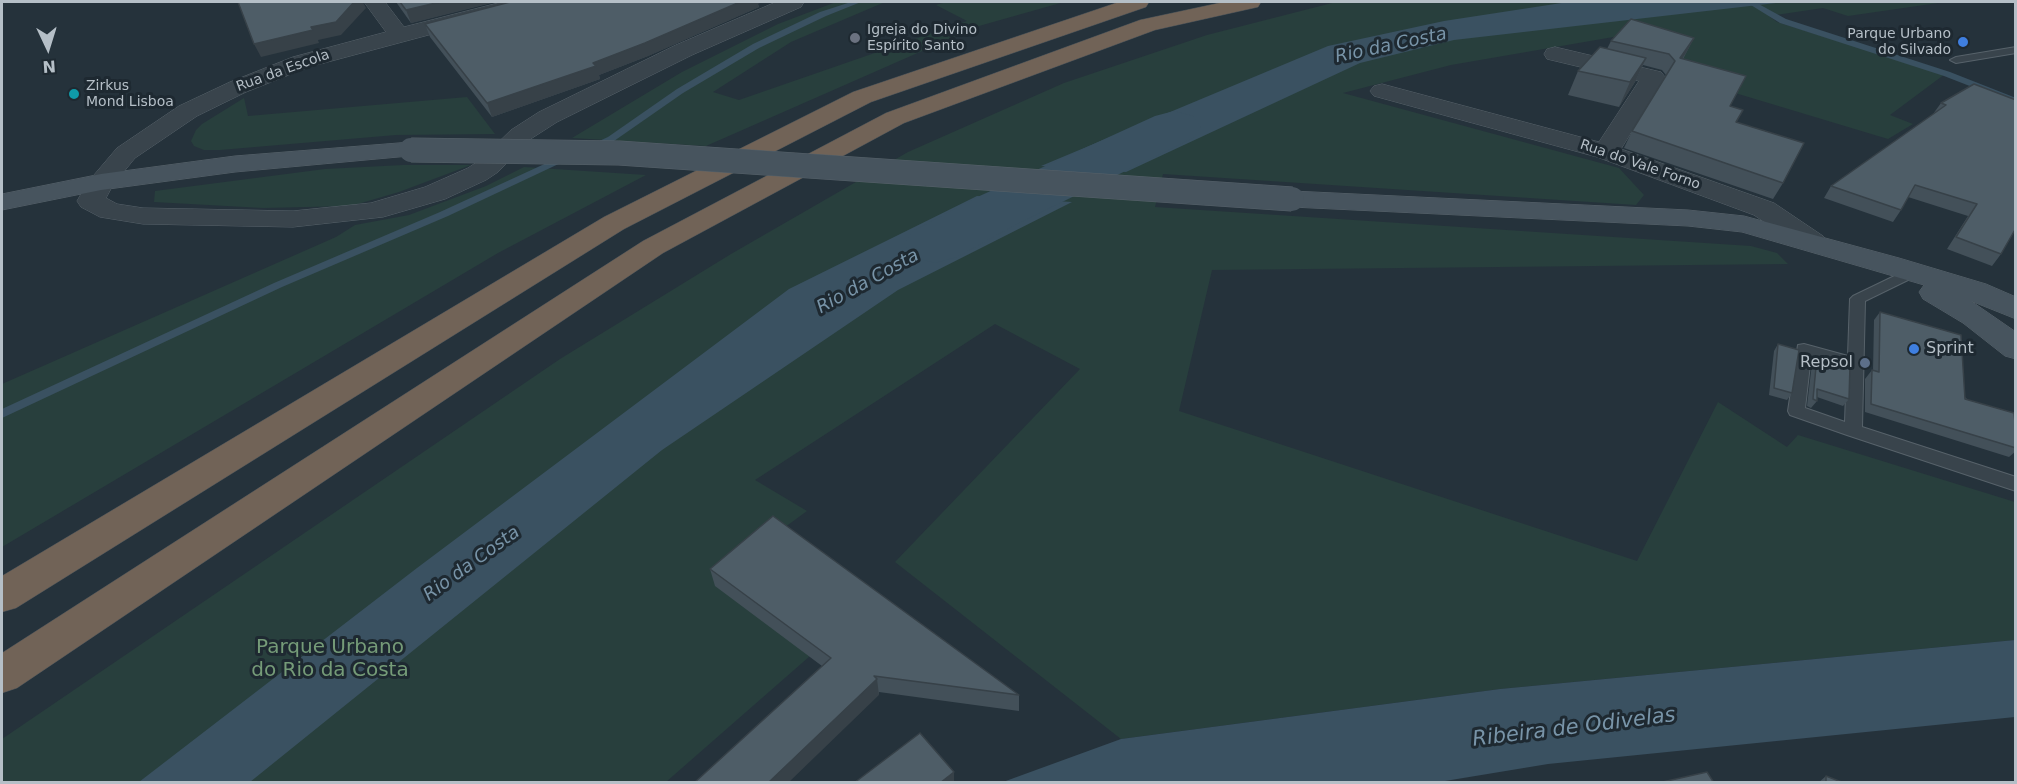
<!DOCTYPE html>
<html>
<head>
<meta charset="utf-8">
<style>
  body { margin:0 }
  #map { position:relative; width:2017px; height:784px; overflow:hidden; background:#25323b; font-family:"DejaVu Sans",sans-serif }
  canvas { display:block }
  .frame { position:absolute; inset:0; border:3px solid #b5bfc7; pointer-events:none }
  .north { position:absolute; left:18px; top:18px; width:60px; height:60px; -webkit-text-stroke:4px #1e2931; paint-order:stroke; rotate:176deg; font-size:16px; font-weight:700; line-height:24px; text-align:center; color:#b5bfc7 }
  .north::after { content:''; display:block; margin:auto; width:21px; height:27px; background:#b5bfc7; clip-path:polygon(50% 0,100% 100%,50% 72%,0 100%) }
</style>
</head>
<body>
<div id="map">
<canvas width="2017" height="784"></canvas>
<div class="frame"></div>
<div class="north">N</div>
</div>
<script>
const c = document.querySelector('canvas').getContext('2d');
c.lineJoin = 'round';
function fill(path, color) { c.fillStyle = color; c.fill(path, 'evenodd'); }
const shape = rows => new Path2D(rows.map(r => 'M' + r).join(''));
function stroke(path, color, width, dash) { c.strokeStyle = color; c.lineWidth = width; c.lineCap = dash ? 'butt' : 'round'; c.setLineDash(dash || []); c.stroke(path); }
function label(font, color, halo, rows, align = 'center') {
  c.font = font + ' "DejaVu Sans",sans-serif'; c.lineWidth = 6; c.setLineDash([]); c.textBaseline = 'middle'; c.strokeStyle = halo; c.fillStyle = color; for (const [text, x, y, turn = 0] of rows) {
    c.save(); c.translate(x, y); c.rotate((+turn || 0) * Math.PI / 180); c.textAlign = isNaN(turn) ? turn : align; if (halo) c.strokeText(text, 0, 0); c.fillText(text, 0, 0); c.restore();
  }
}
const green = shape([
  [836,2,885,2,791,42,713,92,739,100,967,21,936,5,946,2,1064,2,979,26,706,146,572,138,682,72,778,24],
  [1336,2,1945,2,1848,16,1823,8,1769,16,1777,22,1945,74,1890,115,1913,124,1888,139,1672,74,1686,53,1625,35,1451,65,1343,93,1619,168,1644,195,1636,205,1163,174,1155,207,1751,246,1777,253,1788,264,1212,270,1179,411,1637,561,1718,402,1787,447,1798,435,2015,502,2015,640,1500,689,1121,739,895,562,1080,369,995,324,755,480,807,511,777,533,810,656,666,782,2,782,2,739,560,359,731,254,908,152,1064,83,1207,35],
  [467,97,495,134,396,135,220,150,204,150,194,146,191,141,196,130,202,124,244,98,248,116],
  [403,165,471,165,399,192,351,206,263,208,154,202,155,191,325,169],
  [524,167,646,175,498,253,2,547,2,384,336,237,355,225,409,215,486,186]
]);
const water = shape([
  [1568,2,1776,3,1454,40,1360,63,1126,172,1041,166,1328,46,1444,21],
  [977,196,1072,202,898,290,662,450,250,782,139,782,417,568,789,289],
  [2015,640,2015,717,1548,764,1439,782,1003,782,1121,739,1500,689]
]);
const stream = shape([
  [851,2,861,2,826,16,759,48,683,93,614,141,591,150,586,147,608,137,677,89,753,44,820,12,851,2],
  [1746,2,1755,2,1786,19,1950,72,2016,98,2016,104,1944,76,1780,23,1746,2],
  [564,155,567,156,567,160,448,216,282,287,2,418,2,409,274,283,440,212,564,155]
]);
const river = shape([
  [1174,111,1193,116,1201,127,1193,138,1015,225,957,257,935,263,913,257,904,244,913,231,973,199,1155,116,1174,111]
]);
const lane = shape([
  [2016,47,2016,53,1956,63,1950,60,1956,57,2016,47],
  [1907,270,1912,272,1914,275,1912,278,1865,301,1862,427,2016,477,2016,491,1847,435,1790,415,1788,411,1798,345,1804,344,1848,356,1850,299,1853,296,1907,270],
  [1811,356,1847,366,1845,422,1805,408,1811,356]
]);
const street = shape([
  [364,2,385,2,404,27,502,2,536,2,533,7,309,67,246,92,197,116,135,158,113,185,106,198,117,204,143,208,293,211,371,203,425,187,468,168,480,160,511,130,539,112,676,45,776,2,804,2,801,7,692,55,557,122,529,140,498,172,486,180,445,199,383,217,293,227,143,224,100,217,81,207,77,201,88,182,117,148,179,106,230,82,293,57,386,32,364,2],
  [1555,47,1661,72,1665,77,1621,149,1774,203,1823,236,1827,242,1823,248,1813,251,1803,248,1754,215,1597,157,1374,96,1370,91,1374,86,1382,84,1599,142,1639,81,1547,59,1544,54,1547,49,1555,47]
]);
const secondary = shape([
  [411,142,420,145,424,150,420,155,235,172,101,190,2,210,2,194,101,174,235,156,411,142],
  [1292,191,1688,210,1744,216,1899,258,1986,284,2016,297,2016,319,1971,301,2016,332,2016,359,2005,356,1963,323,1923,299,1919,292,1924,285,1742,232,1688,226,1292,207,1282,205,1278,199,1282,193,1292,191]
]);
const highway = shape([
  [1119,2,1149,2,1146,7,871,102,624,229,16,608,2,612,2,576,604,217,853,92,1119,2],
  [1224,2,1261,2,1258,7,1155,30,904,123,663,253,17,688,2,693,2,653,643,241,886,113,1140,20,1224,2]
]);
const secondaryBridge = shape([
  [411,150,619,153,1292,199]
]);
const wall = shape([
  [396,2,495,2,411,23],
  [758,4,759,7,648,56,599,75,600,79,492,117,430,37,425,24],
  [1694,38,1683,59,1730,106,1736,122,1783,183,1773,199,1624,148,1632,131,1666,75,1662,70,1643,65,1635,82,1619,107,1568,95,1578,71,1607,49,1611,41],
  [1974,84,2001,254,1992,266,1947,249,1968,216,1908,197,1901,210,1893,222,1824,198,1831,186,1933,114,1941,103],
  [1880,312,2016,448,2016,451,2009,457,1865,412,1865,379,1872,370,1873,371,1874,320],
  [1778,344,1792,393,1787,400,1769,395,1774,351],
  [1817,356,1849,399,1843,406,1817,397,1817,401,1811,408,1807,406,1812,363],
  [710,569,1019,695,1019,711,879,692,879,695,822,666,715,586],
  [1826,776,1844,783,1818,783]
]);
const shadedWall = shape([
  [354,2,363,2,366,8,341,35,318,40,319,43,261,57,254,44,311,27],
  [440,2,495,2,411,23,406,10],
  [740,2,762,2,758,4,759,7,648,56,599,75,600,79,492,117,487,103,593,63],
  [1694,38,1686,53,1672,74,1680,58],
  [1646,58,1635,82,1619,107,1630,82],
  [877,679,879,695,788,783,768,783],
  [954,772,954,783,940,783]
]);
const building = shape([
  [238,2,354,2,336,22,311,27,313,30,254,44,238,2],
  [400,2,440,2,406,10,400,2],
  [510,2,740,2,645,43,593,63,596,66,487,103,425,24,510,2],
  [1631,19,1694,38,1680,58,1746,76,1730,106,1743,110,1736,122,1804,143,1783,183,1632,131,1675,61,1669,54,1611,41,1631,19],
  [1600,47,1646,58,1630,82,1578,71,1600,47],
  [1974,84,2016,100,2016,228,2001,254,1956,237,1977,204,1915,185,1901,210,1831,186,1946,105,1941,103,1974,84],
  [1880,312,1961,335,1965,399,2014,413,2016,432,2016,448,1871,404,1872,370,1879,372,1880,312],
  [1778,344,1799,350,1792,393,1774,388,1778,344],
  [1817,356,1850,366,1849,399,1817,389,1817,401,1813,399,1817,356],
  [773,516,1019,695,874,676,877,679,768,783,694,783,831,658,710,569,773,516],
  [920,733,954,772,940,783,854,783,920,733],
  [1707,772,1714,783,1658,783,1707,772],
  [1826,776,1844,783,1826,783,1826,776]
]);
const markers = [
  [855,38,6,"#6b7280"],
  [1963,42,6,"#3f7fe0"],
  [74,94,6,"#0f9aa8"],
  [1914,349,6,"#3f7fe0"],
  [1865,363,6,"#5c6f8a"]
];
const farPoinames = [
  ["Igreja do Divino",867,30],
  ["Espírito Santo",867,46],
  ["Parque Urbano",1951,34,"right"],
  ["do Silvado",1951,50,"right"],
  ["Zirkus",86,86],
  ["Mond Lisboa",86,102]
];
const farStreetnames = [
  ["Rua da Escola",283,71,-20],
  ["Rua do Vale Forno",1640,165,19]
];
const poiNames = [
  ["Sprint",1926,349],
  ["Repsol",1853,363,"right"]
];
const waterNames = [
  ["Rio da Costa",1391,46,-12],
  ["Rio da Costa",868,282,-29],
  ["Rio da Costa",472,564,-36]
];
const nearParknames = [
  ["Parque Urbano",330,648],
  ["do Rio da Costa",330,671]
];
const nearWaternames = [
  ["Ribeira de Odivelas",1574,728,-7]
];
fill(green, '#283f3d');
fill(water, '#3a5161');
fill(stream, '#3a5161');
fill(river, '#3a5161');
stroke(lane, '#57626a', 2);
stroke(street, '#57626a', 1);
stroke(secondary, '#57626a', 1);
stroke(highway, '#444f57', 1);
fill(lane, '#39444c');
fill(street, '#39444c');
fill(secondary, '#47545e');
fill(highway, '#716357');
stroke(secondaryBridge, '#57626a', 25, []);
stroke(secondaryBridge, '#47545e', 24);
fill(wall, '#435059');
fill(shadedWall, '#374148');
fill(building, '#4e5d67');
stroke(building, '#374148', 1.5);
for (const [x, y, r, color] of markers) { const dot = new Path2D(); dot.arc(x, y, r, 0, 2 * Math.PI); c.fillStyle = color; c.fill(dot); stroke(dot, '#1e2931', 2); }
label('14px', '#b5bfc7', '#1e2931', farPoinames, 'left');
label('14px', '#b5bfc7', '#1e2931', farStreetnames);
label('16px', '#b5bfc7', '#1e2931', poiNames, 'left');
label('italic 18px', '#7894a8', '#1e2931', waterNames);
label('20px', '#759b78', '#1e2931', nearParknames);
label('italic 21px', '#7894a8', '#1e2931', nearWaternames);
</script>
</body>
</html>
